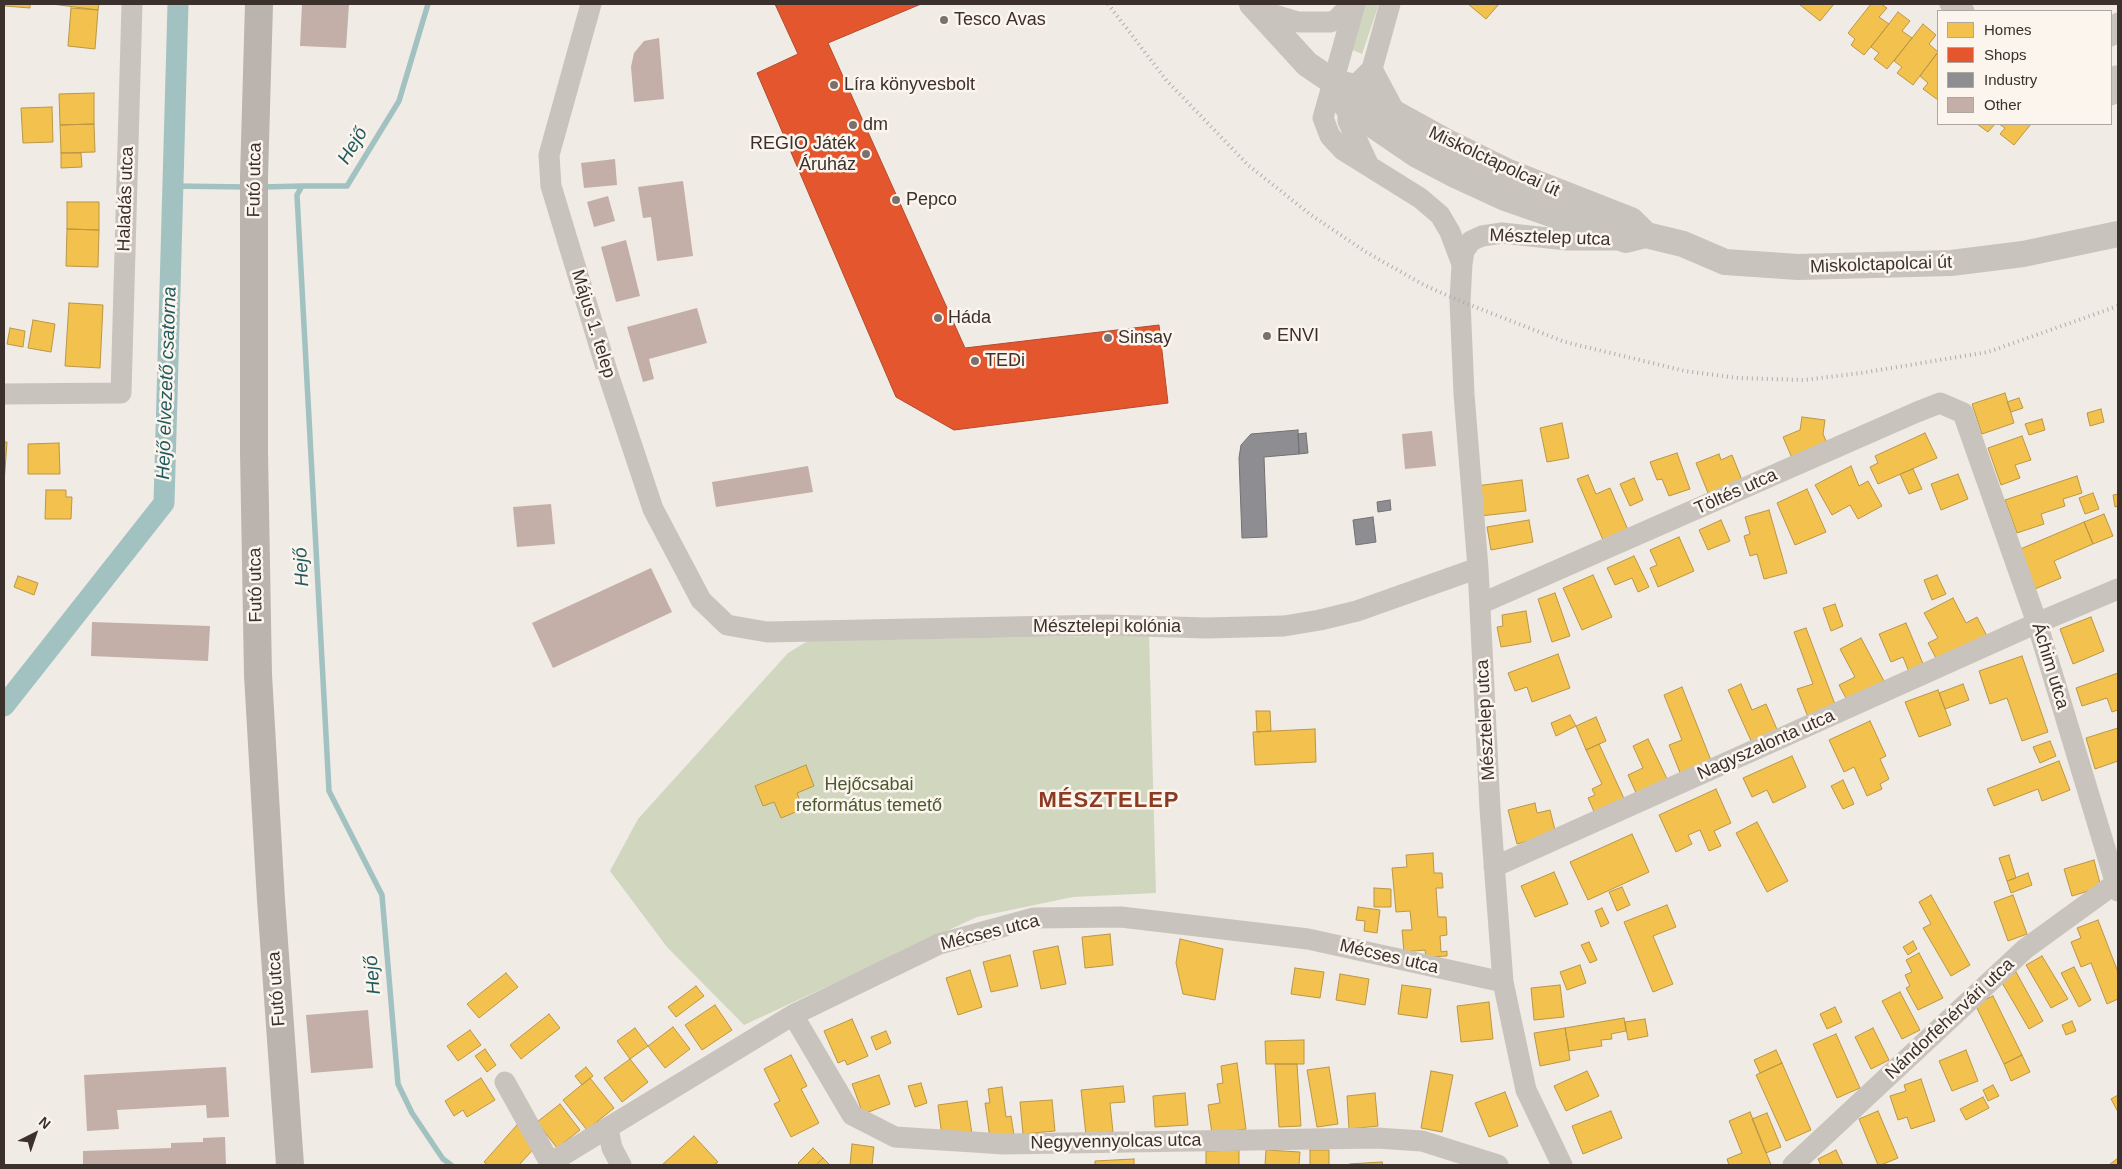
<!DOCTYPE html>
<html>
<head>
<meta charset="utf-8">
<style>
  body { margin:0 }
  #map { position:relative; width:2122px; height:1169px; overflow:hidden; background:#f0ebe5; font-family:Arial,sans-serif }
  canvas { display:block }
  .frame { position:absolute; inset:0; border:5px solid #3b302b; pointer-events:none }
  .legend { position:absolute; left:1937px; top:10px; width:175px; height:115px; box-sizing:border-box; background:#fbf5ee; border:1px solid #aea6a0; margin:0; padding:6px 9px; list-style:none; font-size:15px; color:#3b302b }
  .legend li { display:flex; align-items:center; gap:10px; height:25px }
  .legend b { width:25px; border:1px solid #aea6a0 }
  .north { position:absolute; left:10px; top:1109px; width:50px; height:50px; -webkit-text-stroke:4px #fbf5ee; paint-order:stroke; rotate:41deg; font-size:14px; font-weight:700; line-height:20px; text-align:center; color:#3b302b }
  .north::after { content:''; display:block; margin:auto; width:18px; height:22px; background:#3b302b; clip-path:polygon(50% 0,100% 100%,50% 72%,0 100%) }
</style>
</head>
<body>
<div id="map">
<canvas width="2122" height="1169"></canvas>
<div class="frame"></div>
<ul class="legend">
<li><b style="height:14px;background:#f2c14e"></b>Homes</li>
<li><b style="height:14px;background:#e4572e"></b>Shops</li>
<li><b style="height:14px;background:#8d8d92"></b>Industry</li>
<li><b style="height:14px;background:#c3afa7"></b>Other</li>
</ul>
<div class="north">N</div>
</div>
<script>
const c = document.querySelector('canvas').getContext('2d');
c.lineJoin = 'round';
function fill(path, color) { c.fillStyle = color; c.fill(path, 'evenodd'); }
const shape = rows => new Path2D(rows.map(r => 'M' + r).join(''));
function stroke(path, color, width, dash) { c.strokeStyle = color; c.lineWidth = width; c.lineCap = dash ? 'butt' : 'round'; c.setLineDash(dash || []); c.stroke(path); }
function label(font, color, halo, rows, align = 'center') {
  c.font = font + ' Arial,sans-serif'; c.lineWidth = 5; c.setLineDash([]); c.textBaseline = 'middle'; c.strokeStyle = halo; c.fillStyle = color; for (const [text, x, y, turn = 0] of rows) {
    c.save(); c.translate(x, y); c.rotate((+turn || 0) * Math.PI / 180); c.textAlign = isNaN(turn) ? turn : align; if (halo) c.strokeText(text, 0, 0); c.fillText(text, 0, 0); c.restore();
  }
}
const green = shape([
  [1365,4,1379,4,1362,54,1350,49],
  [1149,635,1156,893,1073,897,977,917,744,1025,667,947,610,871,638,819,788,653,808,641]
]);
const homes = shape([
  [5,4,30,4,30,8,5,6,5,4],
  [52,4,99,4,98,10,52,4],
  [1468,4,1499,4,1486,19,1468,4],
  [1799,4,1834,4,1820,21,1799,4],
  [1871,4,1881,4,1887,8,1879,17,1889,24,1864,55,1851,45,1855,39,1848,33,1871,4],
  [71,8,98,10,95,49,68,46,71,8],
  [1898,12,1910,21,1902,31,1912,38,1887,69,1874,59,1879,53,1871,47,1898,12],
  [1923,24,1936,35,1929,44,1938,52,1913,85,1897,73,1902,67,1894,61,1923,24],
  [1938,52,1938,100,1923,89,1928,83,1920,76,1938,52],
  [94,93,94,124,60,125,59,94,94,93],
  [52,107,53,142,23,143,21,108,52,107],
  [94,124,95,152,61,153,60,125,94,124],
  [1977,124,1995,124,1988,132,1977,124],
  [1999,124,2031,124,2014,145,2000,134,2005,128,1999,124],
  [61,153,81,153,82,167,61,168,61,153],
  [67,202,99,202,99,230,67,229,67,202],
  [67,229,99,230,98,267,66,266,67,229],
  [69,303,103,305,100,368,65,366,69,303],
  [33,320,55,324,51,352,28,348,33,320],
  [10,328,25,331,23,347,7,344,10,328],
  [2005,393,2014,423,1982,434,1972,404,2005,393],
  [2019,398,2023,408,2011,412,2007,402,2019,398],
  [2101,409,2104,422,2090,426,2087,413,2101,409],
  [1802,417,1825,420,1823,434,1827,443,1792,458,1783,437,1800,430,1802,417],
  [2042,419,2045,430,2029,435,2025,424,2042,419],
  [1562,423,1569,458,1547,462,1540,428,1562,423],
  [1925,433,1937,458,1878,484,1870,467,1878,463,1875,456,1925,433],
  [2022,436,2031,460,2015,465,2020,478,2001,485,1988,448,2022,436],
  [4,442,7,442,4,483,4,442],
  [59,443,60,474,28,474,28,444,59,443],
  [1677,453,1690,489,1669,496,1662,479,1657,480,1650,462,1677,453],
  [1719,454,1721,460,1732,455,1742,480,1708,493,1696,463,1719,454],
  [1851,466,1859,486,1868,481,1882,506,1858,519,1850,505,1832,515,1815,485,1851,466],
  [1913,469,1922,489,1909,494,1900,474,1913,469],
  [1958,474,1968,499,1941,510,1931,484,1958,474],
  [1588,475,1596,494,1610,488,1628,530,1603,540,1577,479,1588,475],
  [2077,476,2082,493,2063,499,2065,506,2041,514,2044,524,2017,533,2005,500,2077,476],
  [1634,478,1643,500,1630,506,1620,484,1634,478],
  [1522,480,1526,511,1480,516,1476,486,1522,480],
  [1807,489,1826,532,1795,545,1777,503,1807,489],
  [46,490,66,490,66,497,72,497,71,519,45,519,46,490],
  [2093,493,2099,509,2085,514,2079,498,2093,493],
  [2118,494,2118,506,2115,507,2113,495,2118,494],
  [1769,510,1787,573,1764,579,1757,554,1750,556,1744,536,1750,534,1745,517,1769,510],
  [2104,514,2113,536,2093,544,2084,522,2104,514],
  [1529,520,1533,542,1491,550,1487,527,1529,520],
  [1721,520,1730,541,1708,550,1699,530,1721,520],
  [2084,522,2093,544,2054,561,2061,578,2035,589,2018,550,2084,522],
  [1679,537,1694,571,1658,587,1650,568,1657,565,1650,550,1679,537],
  [1634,556,1649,587,1638,592,1632,578,1615,585,1607,568,1634,556],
  [1593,575,1612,617,1582,630,1563,588,1593,575],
  [1937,575,1946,594,1932,600,1924,580,1937,575],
  [18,576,38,583,34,595,14,587,18,576],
  [1555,593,1570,636,1552,642,1538,599,1555,593],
  [1953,598,1966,623,1977,617,1987,636,1938,662,1928,643,1938,638,1924,613,1953,598],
  [1835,604,1843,626,1831,631,1823,608,1835,604],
  [1526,611,1531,642,1501,647,1497,627,1503,626,1502,615,1526,611],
  [2091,617,2104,651,2073,664,2060,629,2091,617],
  [1906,623,1924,666,1909,672,1903,657,1891,662,1879,634,1906,623],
  [1806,628,1836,707,1808,717,1797,689,1813,684,1794,632,1806,628],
  [1861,638,1884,681,1847,700,1839,685,1855,677,1840,649,1861,638],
  [1558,654,1570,688,1532,702,1527,687,1515,691,1508,673,1558,654],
  [2022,656,2048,732,2022,741,2007,698,1990,704,1979,671,2022,656],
  [2118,673,2118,710,2112,712,2107,698,2082,706,2076,688,2118,673],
  [1741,684,1752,710,1766,704,1779,734,1753,745,1728,690,1741,684],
  [1963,684,1969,700,1945,709,1939,693,1963,684],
  [1682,687,1712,763,1681,775,1669,745,1682,740,1664,695,1682,687],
  [1938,690,1951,725,1919,737,1905,702,1938,690],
  [1256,711,1270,711,1271,731,1257,732,1256,711],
  [1570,715,1576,726,1556,736,1551,723,1570,715],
  [1596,717,1606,741,1586,750,1576,726,1596,717],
  [1870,721,1886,756,1880,759,1889,779,1880,784,1882,789,1867,796,1854,767,1844,772,1829,740,1870,721],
  [2118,728,2118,761,2095,769,2086,738,2118,728],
  [1315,729,1316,762,1255,765,1253,732,1315,729],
  [1648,739,1668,781,1637,795,1628,775,1643,768,1633,746,1648,739],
  [2050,741,2056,756,2040,763,2033,747,2050,741],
  [1599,744,1626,803,1596,816,1588,798,1595,795,1592,789,1602,784,1586,750,1599,744],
  [1792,756,1806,787,1773,803,1767,790,1752,797,1743,778,1792,756],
  [2059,761,2070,790,2042,801,2038,789,1994,806,1987,789,2059,761],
  [806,765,814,786,797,793,803,809,781,818,774,802,763,806,755,786,806,765],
  [1843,780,1854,804,1843,809,1831,786,1843,780],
  [1716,789,1731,823,1714,831,1721,846,1709,851,1700,830,1688,835,1692,844,1676,852,1659,815,1716,789],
  [1535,803,1537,813,1550,810,1556,834,1517,844,1508,810,1535,803],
  [1757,822,1788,881,1767,892,1736,833,1757,822],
  [1632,834,1649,872,1588,900,1570,862,1632,834],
  [1433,853,1434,873,1442,873,1443,888,1436,888,1438,917,1446,917,1447,935,1440,936,1441,952,1447,951,1447,956,1426,957,1425,950,1404,952,1402,930,1412,930,1410,911,1396,912,1392,868,1407,867,1406,855,1433,853],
  [2009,855,2016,878,2007,881,1999,858,2009,855],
  [2094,860,2101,887,2072,896,2064,869,2094,860],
  [1554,872,1568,904,1535,917,1521,886,1554,872],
  [2028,873,2032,885,2011,893,2007,881,2028,873],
  [1622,887,1630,905,1617,911,1609,892,1622,887],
  [1374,888,1391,889,1391,907,1374,907,1374,888],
  [1931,895,1970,965,1951,976,1923,928,1931,924,1919,902,1931,895],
  [2013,895,2027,934,2008,941,1994,902,2013,895],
  [1667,905,1676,927,1653,936,1673,984,1653,992,1624,922,1667,905],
  [1358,907,1380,910,1377,933,1364,931,1365,921,1356,920,1358,907],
  [1602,908,1609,923,1601,927,1595,911,1602,908],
  [2098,920,2118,972,2118,999,2107,1004,2091,963,2081,967,2071,942,2081,938,2077,928,2098,920],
  [1110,934,1113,965,1085,968,1082,937,1110,934],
  [1180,939,1223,949,1215,1000,1183,994,1176,963,1180,939],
  [1913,941,1917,949,1908,955,1903,947,1913,941],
  [1589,942,1597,960,1590,963,1581,945,1589,942],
  [1058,946,1066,984,1041,989,1033,951,1058,946],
  [1919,953,1943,998,1918,1010,1906,988,1910,986,1905,975,1912,972,1906,960,1919,953],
  [1010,955,1018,986,991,992,983,962,1010,955],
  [2042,956,2068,999,2051,1008,2026,965,2042,956],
  [1580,965,1586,983,1567,990,1560,972,1580,965],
  [2074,967,2091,1000,2079,1007,2061,973,2074,967],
  [1295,968,1324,972,1320,998,1291,994,1295,968],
  [970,970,982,1007,958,1015,946,978,970,970],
  [2016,972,2043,1021,2029,1029,2001,981,2016,972],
  [506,973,518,987,479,1018,467,1004,506,973],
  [1340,974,1369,979,1365,1005,1336,1000,1340,974],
  [1402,985,1431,989,1427,1018,1398,1014,1402,985],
  [1560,985,1564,1017,1534,1020,1531,988,1560,985],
  [696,986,704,996,676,1017,668,1007,696,986],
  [1900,992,1920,1030,1902,1039,1882,1001,1900,992],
  [1993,996,2022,1055,2004,1064,1975,1004,1993,996],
  [1489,1002,1493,1039,1461,1042,1457,1006,1489,1002],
  [715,1005,732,1030,702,1050,685,1025,715,1005],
  [1835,1007,1842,1022,1827,1029,1820,1014,1835,1007],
  [549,1014,560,1028,521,1059,510,1045,549,1014],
  [1624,1018,1626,1031,1611,1034,1612,1039,1601,1040,1602,1046,1569,1051,1565,1028,1624,1018],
  [852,1019,868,1056,847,1065,845,1060,838,1063,824,1031,852,1019],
  [1645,1019,1648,1036,1628,1040,1625,1022,1645,1019],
  [2072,1021,2076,1031,2066,1035,2062,1025,2072,1021],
  [673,1027,690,1049,665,1068,648,1046,673,1027],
  [635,1028,648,1046,630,1059,617,1041,635,1028],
  [1565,1028,1570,1060,1540,1066,1534,1033,1565,1028],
  [1873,1028,1889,1060,1871,1069,1855,1037,1873,1028],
  [470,1030,481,1045,458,1061,447,1046,470,1030],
  [886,1031,891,1043,876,1050,871,1037,886,1031],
  [1836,1034,1860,1088,1837,1098,1813,1044,1836,1034],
  [1304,1040,1304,1064,1266,1064,1265,1041,1304,1040],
  [485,1049,496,1065,487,1072,475,1056,485,1049],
  [1776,1050,1782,1063,1760,1073,1754,1060,1776,1050],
  [1966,1050,1978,1081,1952,1091,1939,1061,1966,1050],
  [791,1055,807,1086,801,1089,819,1123,791,1137,774,1104,780,1101,764,1069,791,1055],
  [2022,1055,2030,1072,2011,1081,2004,1064,2022,1055],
  [630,1059,648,1082,622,1102,604,1078,630,1059],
  [1237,1063,1246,1129,1212,1134,1208,1105,1220,1103,1217,1084,1223,1083,1221,1066,1237,1063],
  [1782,1063,1811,1130,1786,1141,1756,1075,1782,1063],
  [1275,1064,1297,1064,1301,1126,1279,1127,1275,1064],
  [586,1067,593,1076,582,1085,575,1076,586,1067],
  [1329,1067,1338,1124,1317,1127,1307,1070,1329,1067],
  [1431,1071,1453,1075,1442,1132,1421,1128,1431,1071],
  [1587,1071,1599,1096,1566,1111,1554,1086,1587,1071],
  [879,1075,890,1104,863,1114,852,1084,879,1075],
  [481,1078,495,1100,467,1117,463,1110,454,1116,445,1101,481,1078],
  [590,1078,614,1108,587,1130,563,1100,590,1078],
  [1921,1079,1935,1121,1911,1129,1907,1117,1898,1120,1890,1096,1906,1091,1904,1085,1921,1079],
  [921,1083,927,1103,915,1107,908,1086,921,1083],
  [1993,1085,1999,1096,1988,1101,1983,1090,1993,1085],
  [1123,1086,1125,1102,1110,1103,1113,1132,1086,1135,1081,1090,1123,1086],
  [1002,1087,1006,1117,1011,1116,1014,1135,990,1138,985,1103,990,1103,988,1089,1002,1087],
  [1505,1092,1518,1126,1489,1137,1475,1103,1505,1092],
  [1185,1093,1188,1125,1155,1127,1153,1096,1185,1093],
  [1375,1093,1378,1126,1349,1129,1347,1096,1375,1093],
  [2118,1095,2118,1112,2111,1099,2118,1095],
  [1983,1097,1989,1108,1966,1120,1960,1109,1983,1097],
  [1052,1100,1055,1131,1023,1134,1020,1102,1052,1100],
  [967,1101,972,1134,942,1137,938,1105,967,1101],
  [560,1104,580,1130,557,1148,537,1122,560,1104],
  [1611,1111,1622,1138,1583,1154,1572,1126,1611,1111],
  [1878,1111,1898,1158,1881,1165,1878,1165,1859,1119,1878,1111],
  [1750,1112,1771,1165,1729,1165,1727,1159,1742,1153,1729,1121,1750,1112],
  [1767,1113,1781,1147,1766,1153,1752,1119,1767,1113],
  [517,1125,538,1144,519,1165,488,1165,484,1162,517,1125],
  [694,1136,718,1162,714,1165,662,1165,694,1136],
  [852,1144,874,1147,872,1165,850,1165,852,1144],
  [813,1148,823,1158,816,1165,800,1165,798,1163,813,1148],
  [1239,1150,1239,1165,1206,1165,1206,1151,1239,1150],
  [1266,1150,1300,1152,1299,1165,1265,1165,1266,1150],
  [1310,1150,1329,1150,1329,1165,1310,1165,1310,1150],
  [1836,1150,1843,1165,1821,1165,1818,1159,1836,1150],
  [823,1158,830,1165,816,1165,823,1158],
  [2118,1158,2118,1165,2109,1165,2118,1158],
  [1134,1159,1134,1165,1095,1165,1095,1161,1134,1159],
  [1382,1162,1383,1165,1349,1165,1349,1164,1382,1162]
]);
const shops = shape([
  [775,4,921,4,828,43,965,348,1159,325,1168,403,954,430,896,397,757,73,798,54,775,4]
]);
const industry = shape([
  [1298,430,1299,454,1264,457,1267,537,1242,538,1239,458,1241,445,1251,434,1298,430],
  [1306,433,1308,453,1299,454,1298,434,1306,433],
  [1390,500,1391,510,1378,512,1377,502,1390,500],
  [1373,517,1376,542,1356,545,1353,520,1373,517]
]);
const stream = shape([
  [428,4,399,101,347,186,302,186,297,195,329,791,382,895,398,1084,412,1113,443,1159,451,1165],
  [173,186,247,187],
  [262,187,302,186]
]);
const canal = shape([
  [4,706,164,503,178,4]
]);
const building = shape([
  [302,4,349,4,346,48,300,46],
  [659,38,664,99,634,102,631,67,634,53,644,41],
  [615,159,617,185,584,188,581,163],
  [683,181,693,256,657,261,651,217,643,218,638,187],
  [608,196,615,221,594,227,587,202],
  [626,240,640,296,616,302,601,247],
  [697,308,707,343,649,359,654,379,643,382,627,327],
  [1432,431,1436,466,1405,469,1402,434],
  [808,466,813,492,716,507,712,482],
  [551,504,555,544,517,547,513,507],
  [651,568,672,612,553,668,532,623],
  [92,622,210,626,208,661,91,656],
  [368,1010,373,1068,311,1073,306,1015],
  [226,1067,229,1117,207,1118,206,1105,117,1110,119,1129,87,1131,84,1075],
  [225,1137,226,1165,83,1165,83,1151,171,1148,171,1143,203,1142,203,1138]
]);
const minor = shape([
  [591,4,549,155,551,186,607,371,653,509,701,600,727,625,767,632,1107,625,1206,628,1284,626,1320,620,1357,611,1478,568],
  [1355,4,1323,118,1330,136,1343,150,1420,198,1440,215,1450,232,1462,264],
  [1950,4,1964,11],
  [1258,10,1298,22,1330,22,1336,20,1352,4],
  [2111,36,2118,23],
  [1372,69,1396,114],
  [2111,95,2116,76],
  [1369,166,1348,121,1348,108,1354,87,1372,69,1390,4],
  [4,394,121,393,132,4],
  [1480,604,1917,412,1940,403,1963,413,2037,623,2118,891],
  [1494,867,2037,623,2118,589],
  [793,1015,852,1115,895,1137,1004,1144,1377,1138,1422,1141,1498,1165],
  [505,1082,550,1163,793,1015,939,944,1034,918,1121,917,1308,939,1503,982],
  [608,1128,612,1148,621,1165],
  [1562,1165,1526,1090,1503,982,1490,809,1478,568,1464,394,1460,301,1462,264,1464,251,1471,241,1482,236,1502,233,1567,240,1615,240],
  [1793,1165,2025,949,2116,883]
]);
const tertiary = shape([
  [1252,4,1307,64,1332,81,1354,87,1396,114,1447,142,1506,171,1631,220,1646,235],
  [1332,81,1348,108,1417,155,1455,175,1505,198,1626,240,1646,235,1683,244,1725,262,1798,267,1951,263,2023,254,2118,234]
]);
const secondary = shape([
  [259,4,254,177,254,452,258,675,271,900,290,1165]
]);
const rail = shape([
  [1108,4,1167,81,1199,114,1248,165,1311,215,1366,252,1424,285,1460,301,1565,342,1685,371,1738,378,1804,380,1861,373,1988,352,2118,306]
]);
const markers = [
  [944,20,5,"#7a716c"],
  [834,85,5,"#7a716c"],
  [853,125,5,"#7a716c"],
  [866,154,5,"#7a716c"],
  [896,200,5,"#7a716c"],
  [938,318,5,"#7a716c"],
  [1267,336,5,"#7a716c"],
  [1108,338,5,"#7a716c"],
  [975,361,5,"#7a716c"]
];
const poiNames = [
  ["Tesco Avas",954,20],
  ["Líra könyvesbolt",844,85],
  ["dm",863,125],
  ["REGIO Játék",856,144,"right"],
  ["Áruház",856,165,"right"],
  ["Pepco",906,200],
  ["Háda",948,318],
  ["ENVI",1277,336],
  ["Sinsay",1118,338],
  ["TEDi",985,361]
];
const streetNames = [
  ["Miskolctapolcai út",1494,162,25],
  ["Futó utca",255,180,-89],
  ["Haladás utca",126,199,-88],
  ["Mésztelep utca",1550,238,2],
  ["Miskolctapolcai út",1881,265,-2],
  ["Május 1. telep",593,324,73],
  ["Töltés utca",1736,492,-24],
  ["Futó utca",256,585,-91],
  ["Mésztelepi kolónia",1107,627],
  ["Áchim utca",2050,666,73],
  ["Mésztelep utca",1486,720,-93],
  ["Nagyszalonta utca",1766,745,-24],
  ["Mécses utca",990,933,-14],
  ["Mécses utca",1389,957,13],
  ["Futó utca",277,989,-94],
  ["Nándorfehérvári utca",1950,1019,-43],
  ["Negyvennyolcas utca",1116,1142,-1]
];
const parkNames = [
  ["Hejőcsabai",869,785],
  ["református temető",869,806]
];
const waterNames = [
  ["Hejő",353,146,-59],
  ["Hejő elvezető csatorna",167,383,-88],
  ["Hejő",302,567,-93],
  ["Hejő",373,975,-95]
];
const districtNames = [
  ["MÉSZTELEP",1109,801]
];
fill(green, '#d1d6bf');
fill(homes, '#f2c14e');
stroke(homes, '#bb9644', 1);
fill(shops, '#e4572e');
stroke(shops, '#b14b2d', 1);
fill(industry, '#8d8d92');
stroke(industry, '#747173', 1);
stroke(stream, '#a1c2c1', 5.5);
stroke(canal, '#a1c2c1', 21);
fill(building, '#c3afa7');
stroke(minor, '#c9c3be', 21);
stroke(tertiary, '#c9c3be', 26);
stroke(secondary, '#bab3ae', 28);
stroke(rail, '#b1aca8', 4, [1, 4]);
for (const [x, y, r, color] of markers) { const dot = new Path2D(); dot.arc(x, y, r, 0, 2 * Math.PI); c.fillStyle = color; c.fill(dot); stroke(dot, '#fbf5ee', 2); }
label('18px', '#3b302b', '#fbf5ee', poiNames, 'left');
label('18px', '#3b302b', '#fbf5ee', streetNames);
label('18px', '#4a5a2e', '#fbf5ee', parkNames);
label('italic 19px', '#1f5a5e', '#fbf5ee', waterNames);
c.letterSpacing = '1px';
label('bold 22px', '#8c3b22', '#fbf5ee', districtNames);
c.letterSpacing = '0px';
</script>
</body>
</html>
